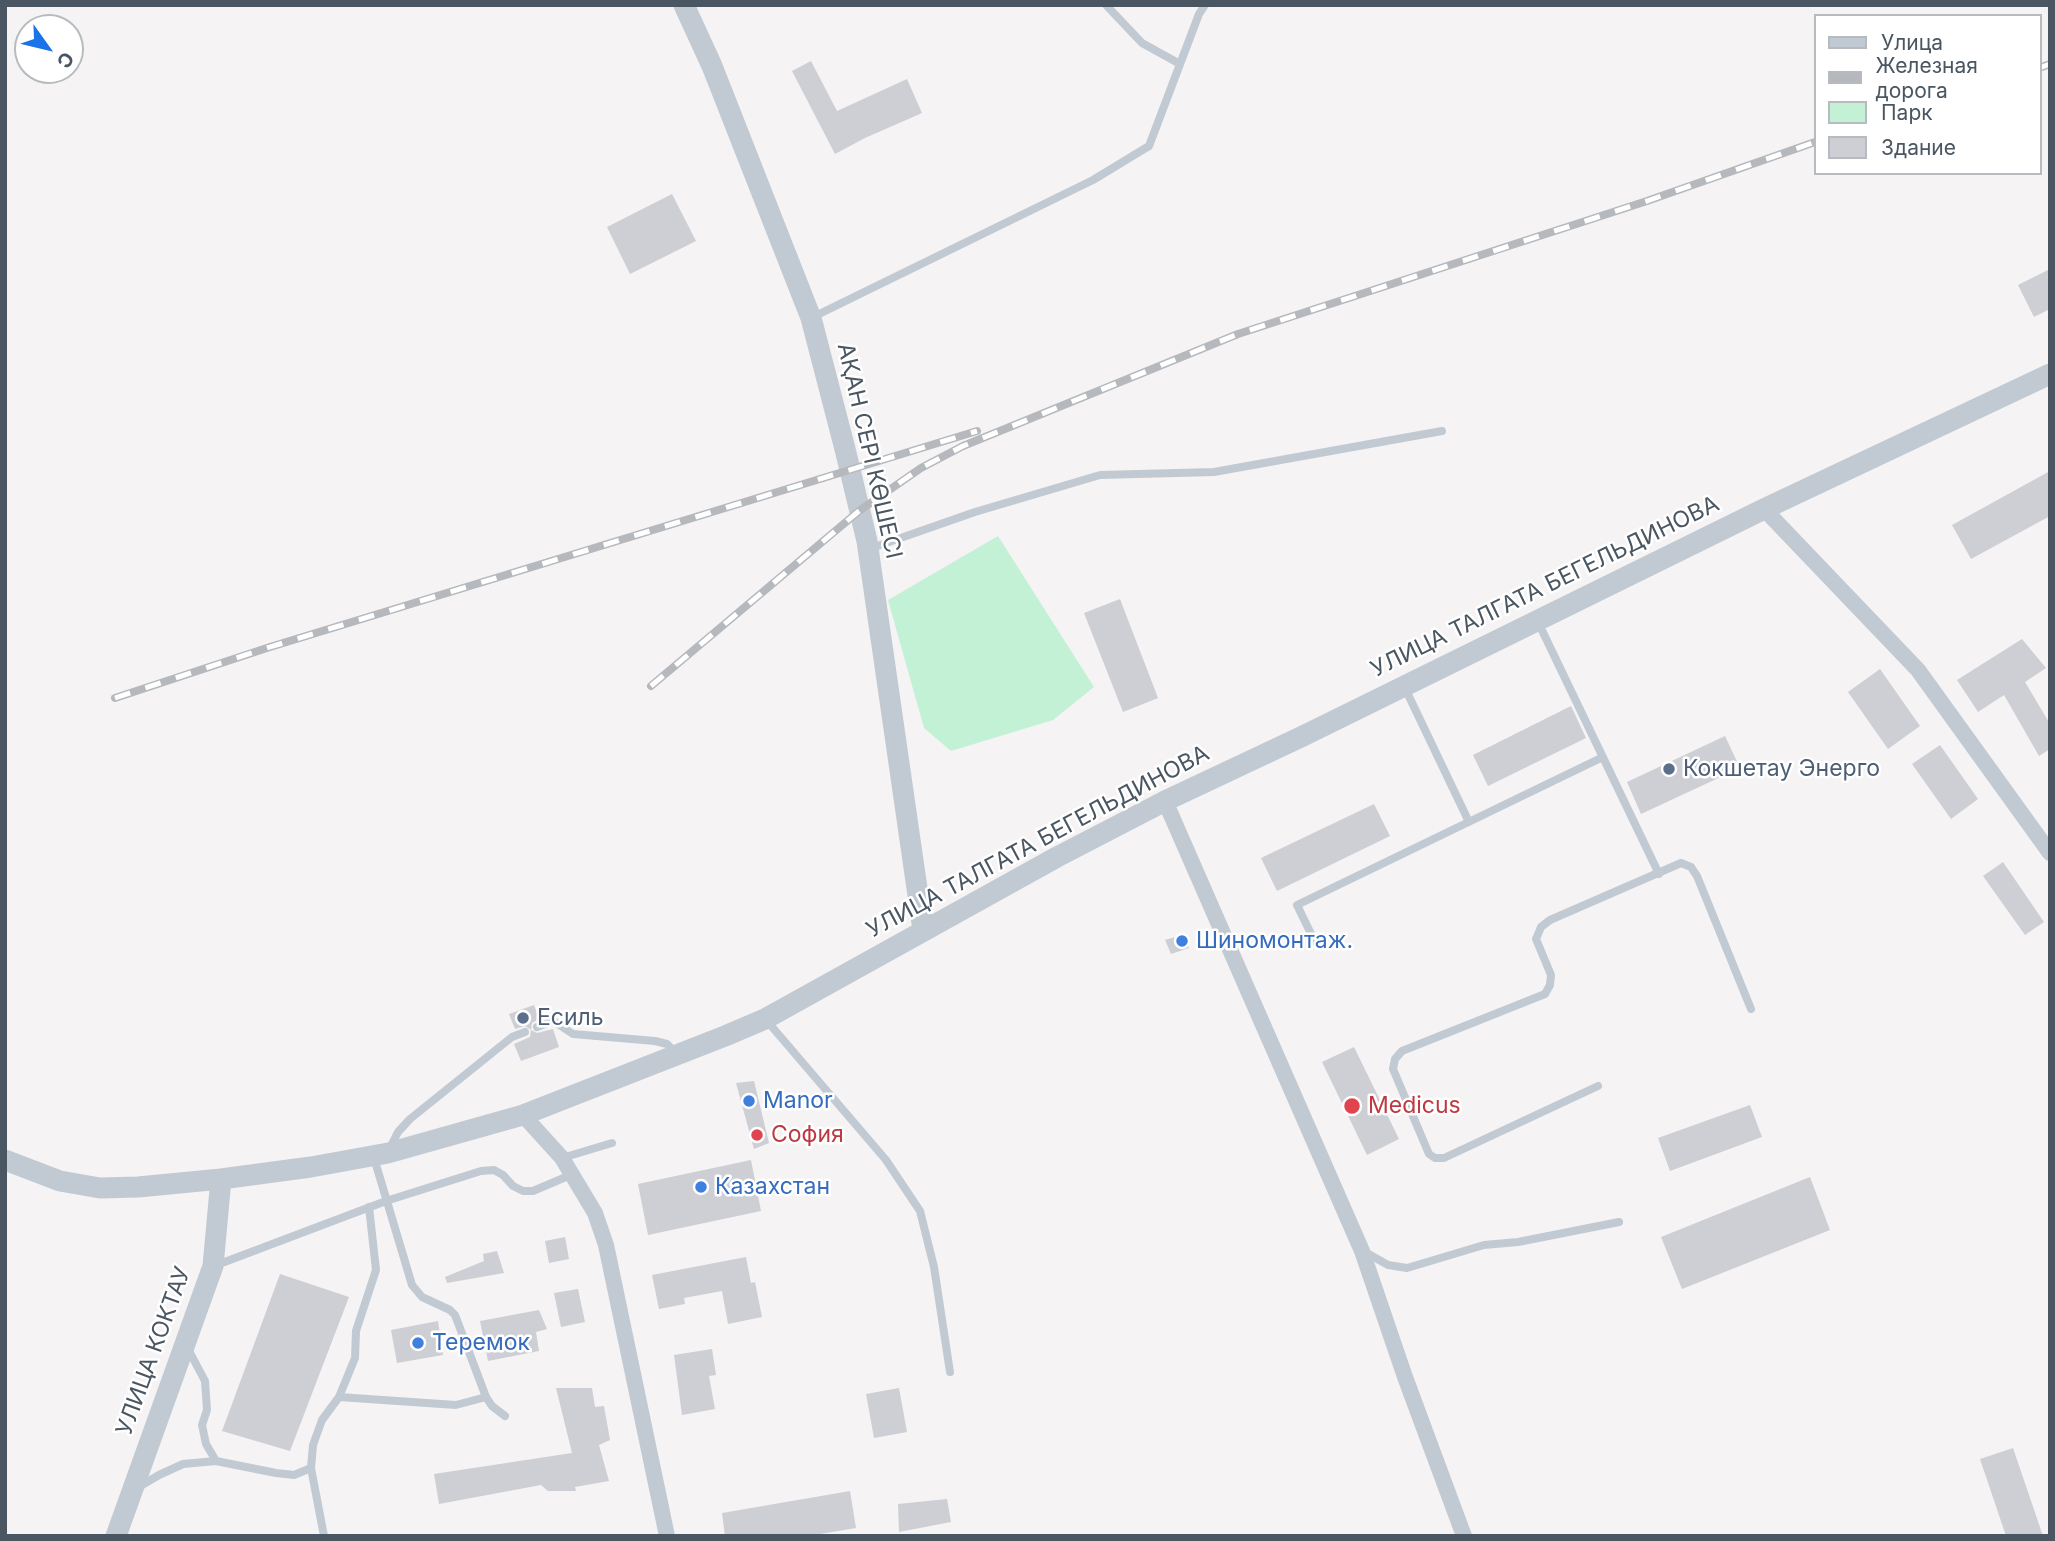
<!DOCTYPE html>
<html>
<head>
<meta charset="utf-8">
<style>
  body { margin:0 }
  #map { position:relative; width:2055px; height:1541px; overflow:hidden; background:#f5f3f3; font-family:Inter,sans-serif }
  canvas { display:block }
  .frame { position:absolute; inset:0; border:7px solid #4a5661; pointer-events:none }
  .legend { position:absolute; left:1814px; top:14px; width:228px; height:161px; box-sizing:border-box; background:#fff; border:2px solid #b7bbc0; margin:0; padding:9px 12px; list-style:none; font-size:21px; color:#4a5661 }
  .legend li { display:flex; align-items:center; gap:14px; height:35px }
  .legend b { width:35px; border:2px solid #b7bbc0 }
  .north { position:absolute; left:14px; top:14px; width:70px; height:70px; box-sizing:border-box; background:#fff; border:2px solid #b7bbc0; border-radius:50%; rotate:124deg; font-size:19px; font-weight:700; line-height:28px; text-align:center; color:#4a5661 }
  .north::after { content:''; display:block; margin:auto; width:24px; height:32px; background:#1a73e8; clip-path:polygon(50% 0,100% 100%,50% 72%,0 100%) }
</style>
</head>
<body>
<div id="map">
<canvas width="2055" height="1541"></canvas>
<div class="frame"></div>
<ul class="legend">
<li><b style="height:9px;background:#c1cad2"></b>Улица</li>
<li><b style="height:9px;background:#b5b8bd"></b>Железная дорога</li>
<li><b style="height:19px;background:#c3f1d5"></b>Парк</li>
<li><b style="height:19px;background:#cdcfd5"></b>Здание</li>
</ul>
<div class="north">С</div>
</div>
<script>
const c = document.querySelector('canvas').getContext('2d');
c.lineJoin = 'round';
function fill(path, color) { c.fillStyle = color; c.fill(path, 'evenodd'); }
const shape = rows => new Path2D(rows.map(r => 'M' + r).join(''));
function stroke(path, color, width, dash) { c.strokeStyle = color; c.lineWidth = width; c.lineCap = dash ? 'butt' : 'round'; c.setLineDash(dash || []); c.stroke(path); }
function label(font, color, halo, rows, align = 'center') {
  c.font = font + ' Inter,sans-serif'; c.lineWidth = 5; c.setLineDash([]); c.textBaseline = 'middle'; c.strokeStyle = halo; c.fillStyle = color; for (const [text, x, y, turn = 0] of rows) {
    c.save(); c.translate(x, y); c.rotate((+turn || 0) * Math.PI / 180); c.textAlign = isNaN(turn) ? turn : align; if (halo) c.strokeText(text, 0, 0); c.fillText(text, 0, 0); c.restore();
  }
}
const green = shape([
  [998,536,1094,687,1053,720,951,751,924,728,888,600]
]);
const building = shape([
  [811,61,837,111,907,79,922,113,865,138,835,154,792,71],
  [672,194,696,241,630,274,607,227],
  [2050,269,2050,309,2034,317,2018,285],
  [2050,471,2050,516,1971,559,1952,525],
  [1120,599,1158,698,1123,712,1084,613],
  [2022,639,2046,668,2025,682,2050,724,2050,749,2039,756,2004,695,1978,712,1957,680],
  [1880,669,1920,726,1888,749,1848,692],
  [1571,706,1586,738,1488,786,1473,755],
  [1725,736,1740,768,1641,814,1627,782],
  [1940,745,1978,799,1951,819,1912,764],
  [1374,804,1390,836,1277,891,1261,858],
  [2003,862,2044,922,2025,935,1983,876],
  [1185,934,1189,948,1171,954,1165,940],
  [534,1005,539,1019,532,1023,531,1030,537,1033,553,1029,559,1047,521,1061,514,1044,530,1037,531,1030,525,1026,515,1029,509,1014],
  [1354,1047,1399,1139,1367,1155,1322,1062],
  [754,1081,769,1143,754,1149,736,1083],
  [1750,1105,1762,1137,1670,1171,1658,1138],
  [751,1160,761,1211,648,1235,638,1184],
  [1810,1177,1830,1230,1682,1289,1661,1237],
  [565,1237,569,1259,549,1263,545,1241],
  [497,1251,504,1273,447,1283,445,1277,484,1261,483,1254],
  [746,1257,751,1283,755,1282,762,1317,728,1324,722,1291,684,1298,685,1304,659,1309,652,1275],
  [280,1274,349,1297,290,1451,222,1431],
  [578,1289,585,1322,561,1327,554,1293],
  [539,1310,547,1329,536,1332,539,1351,488,1361,480,1321],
  [438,1321,443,1355,397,1363,391,1330],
  [712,1349,716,1375,709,1376,715,1409,682,1415,674,1355],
  [556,1388,592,1388,595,1407,604,1406,610,1440,599,1445,609,1481,575,1487,576,1491,548,1491,541,1485,439,1504,434,1474,572,1453],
  [899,1388,907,1432,874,1438,866,1394],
  [2013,1448,2043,1536,2006,1536,1980,1459],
  [850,1491,856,1528,808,1536,725,1536,722,1513],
  [947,1499,951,1522,899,1532,898,1504]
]);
const service = shape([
  [1106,5,1142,43,1180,64],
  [813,317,1093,180,1149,146,1199,14,1205,5],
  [869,549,975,512,1100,475,1214,472,1442,431],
  [1538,622,1659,874],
  [1404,686,1469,822],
  [1315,942,1297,905,1603,757],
  [767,1021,886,1160,920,1211,934,1267,950,1372],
  [537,1027,550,1022,555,1022,573,1034,655,1041,667,1044,676,1053],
  [1598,1086,1444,1158,1435,1158,1429,1154,1393,1069,1395,1059,1402,1051,1545,994,1550,985,1551,975,1536,939,1541,927,1550,920,1681,863,1691,867,1697,876,1751,1009],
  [389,1150,398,1132,410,1119,512,1037,525,1032],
  [374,1158,412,1285,422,1297,450,1310,455,1315,486,1397,492,1406,505,1416],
  [562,1158,612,1143],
  [1365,1252,1388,1265,1407,1268,1484,1245,1518,1242,1619,1222],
  [214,1266,386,1201,481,1171,494,1170,503,1175,513,1186,523,1191,533,1191,573,1174],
  [187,1347,205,1381,207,1410,202,1425,206,1444,216,1461],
  [339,1397,456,1405,486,1397],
  [137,1488,159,1475,183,1464,216,1461,276,1473,294,1475,311,1468],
  [324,1536,311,1468,313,1445,322,1420,339,1397,355,1358,356,1331,376,1270,369,1207]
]);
const minor = shape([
  [1764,509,1918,670,2050,853],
  [1165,801,1362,1251,1405,1377,1464,1536],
  [523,1115,562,1158,595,1213,606,1245,667,1536]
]);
const tertiary = shape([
  [684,5,712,66,811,318,845,449,867,541,923,930],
  [5,1160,60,1181,100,1188,138,1187,221,1179,311,1167,388,1153,523,1115,725,1036,765,1019,1057,857,1165,801,1303,736,1764,509,2050,374],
  [116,1536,213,1266,221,1179]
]);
const rail = shape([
  [2039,68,2050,64],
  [651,686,859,511,921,468,963,446,1238,334,1647,201,1815,142],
  [115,698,270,647,977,431]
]);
const markers = [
  [1669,769,7,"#5c6f8a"],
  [1182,941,7,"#3f7fe0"],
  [523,1018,7,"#5c6f8a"],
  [749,1101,7,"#3f7fe0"],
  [1352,1106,9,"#e0444e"],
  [757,1135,7,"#e0444e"],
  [701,1187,7,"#3f7fe0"],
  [418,1343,7,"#3f7fe0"]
];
const streetNames = [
  ["АҚАН СЕРІ КӨШЕСІ",869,451,77],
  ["УЛИЦА ТАЛГАТА БЕГЕЛЬДИНОВА",1545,587,-26],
  ["УЛИЦА ТАЛГАТА БЕГЕЛЬДИНОВА",1038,842,-28],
  ["УЛИЦА КОКТАУ",154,1351,-70]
];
const serviceNames = [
  ["Кокшетау Энерго",1683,769],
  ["Есиль",537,1018]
];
const shopNames = [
  ["Шиномонтаж.",1196,941],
  ["Manor",763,1101],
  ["Казахстан",715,1187],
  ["Теремок",432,1343]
];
const healthNames = [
  ["Medicus",1368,1106],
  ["София",771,1135]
];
fill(green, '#c3f1d5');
fill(building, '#cdcfd5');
stroke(service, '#c1cad2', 8);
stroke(minor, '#c1cad2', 16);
stroke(tertiary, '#c1cad2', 21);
stroke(rail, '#b5b8bd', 8);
stroke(rail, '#fff', 5, [16]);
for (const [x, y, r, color] of markers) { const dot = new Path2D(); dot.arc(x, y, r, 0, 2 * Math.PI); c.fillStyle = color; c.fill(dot); stroke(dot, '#fff', 2.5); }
label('23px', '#4a5661', '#fff', streetNames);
label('23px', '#4e5e75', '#fff', serviceNames, 'left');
label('23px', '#366cbe', '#fff', shopNames, 'left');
label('23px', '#be3a42', '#fff', healthNames, 'left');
</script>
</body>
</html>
